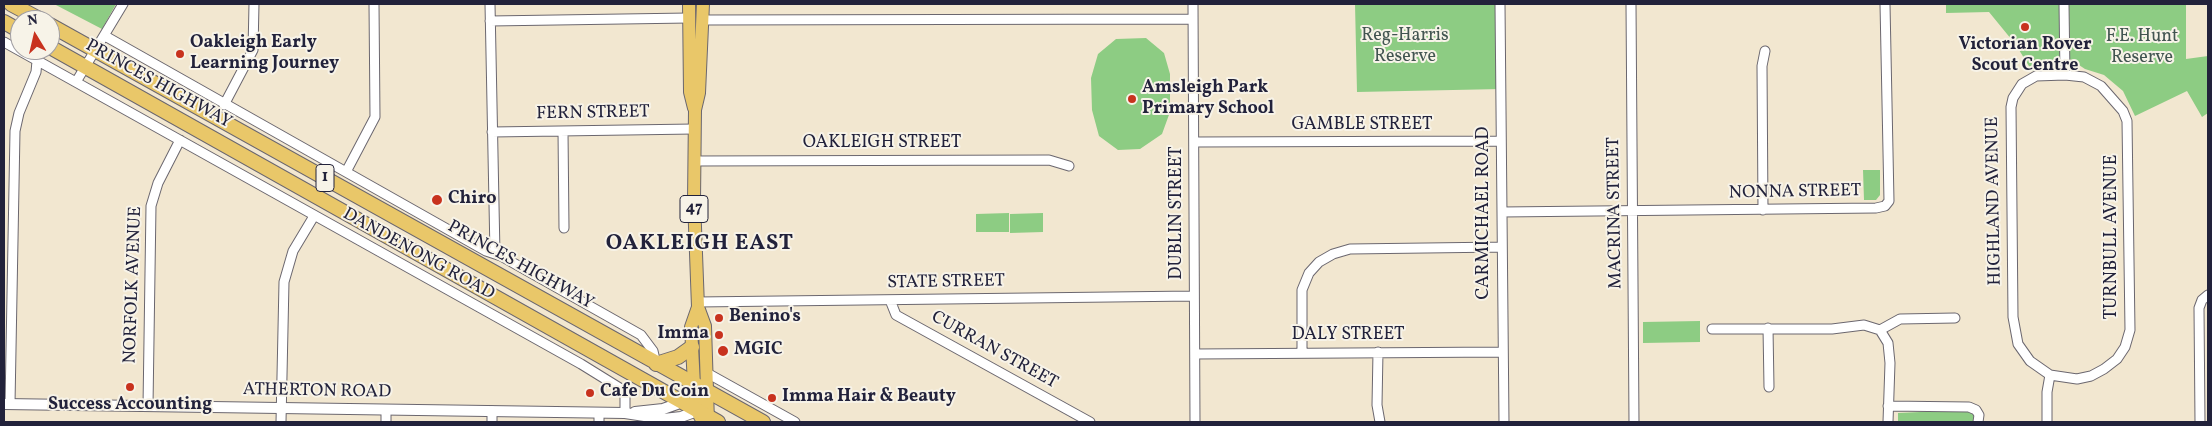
<!DOCTYPE html>
<html>
<head>
<meta charset="utf-8">
<style>
  body { margin:0 }
  #map { position:relative; width:2212px; height:426px; overflow:hidden; background:#f2e7d0; font-family:Vollkorn,serif }
  canvas { display:block }
  .frame { position:absolute; inset:0; border:5px solid #22223b; pointer-events:none }
  .north { position:absolute; left:10px; top:10px; width:50px; height:50px; box-sizing:border-box; background:#f7f3e8; border:1px solid #a29fa3; border-radius:50%; rotate:351deg; font-size:14px; font-weight:700; line-height:20px; text-align:center; color:#22223b }
  .north::after { content:''; display:block; margin:auto; width:18px; height:22px; background:#c8321e; clip-path:polygon(50% 0,100% 100%,50% 72%,0 100%) }
</style>
</head>
<body>
<div id="map">
<canvas width="2212" height="426"></canvas>
<div class="frame"></div>
<div class="north">N</div>
</div>
<script>
const c = document.querySelector('canvas').getContext('2d');
c.lineJoin = 'round';
function fill(path, color) { c.fillStyle = color; c.fill(path, 'evenodd'); }
const shape = rows => new Path2D(rows.map(r => 'M' + r).join(''));
function stroke(path, color, width, dash) { c.strokeStyle = color; c.lineWidth = width; c.lineCap = dash ? 'butt' : 'round'; c.setLineDash(dash || []); c.stroke(path); }
function label(font, color, halo, rows, align = 'center') {
  c.font = font + ' Vollkorn,serif'; c.lineWidth = 4; c.setLineDash([]); c.textBaseline = 'middle'; c.strokeStyle = halo; c.fillStyle = color; for (const [text, x, y, turn = 0] of rows) {
    c.save(); c.translate(x, y); c.rotate((+turn || 0) * Math.PI / 180); c.textAlign = isNaN(turn) ? turn : align; if (halo) c.strokeText(text, 0, 0); c.fillText(text, 0, 0); c.restore();
  }
}
const green = shape([
  [54,4,116,4,102,29],
  [1355,4,1500,4,1501,89,1357,92],
  [1946,4,2060,4,2061,59,2032,71,2016,45,1989,12,1946,13],
  [2069,4,2186,4,2186,59,2208,56,2208,113,2202,117,2187,91,2135,116,2123,91,2104,75,2085,69,2070,59],
  [1146,38,1164,53,1170,74,1170,112,1162,134,1140,149,1118,150,1099,136,1092,110,1091,78,1098,54,1116,39],
  [1863,170,1880,170,1880,195,1876,200,1864,200],
  [1009,213,1009,232,976,232,976,214],
  [1043,213,1043,232,1010,233,1010,214],
  [1700,321,1700,342,1643,343,1643,322],
  [1964,410,1972,412,1976,417,1975,422,1898,422,1898,413]
]);
const minor = shape([
  [490,4,495,254],
  [1193,4,1195,422],
  [1500,4,1504,422],
  [1631,4,1634,422],
  [702,20,1193,19],
  [490,21,689,18],
  [105,36,486,251,501,256,641,335,653,351,656,364],
  [4,42,581,364,623,390,625,396,625,413],
  [76,82,123,4],
  [224,105,253,50,254,4],
  [563,131,564,228],
  [492,132,694,129],
  [1194,142,1501,141],
  [694,161,1049,160,1069,166],
  [346,172,375,117,374,4],
  [1763,210,1762,66,1765,51],
  [1502,212,1876,208,1885,206,1889,201,1885,4],
  [890,300,896,315,1090,422],
  [697,302,1194,296],
  [1768,328,1769,387],
  [1712,329,1832,329,1864,325,1880,330,1900,319,1955,318],
  [1880,330,1888,343,1890,363,1888,422],
  [1378,352,1377,405,1380,422],
  [1302,353,1302,290,1309,273,1319,262,1333,254,1350,249,1502,247],
  [1195,354,1503,352],
  [707,373,795,422],
  [2050,375,2077,379,2091,376,2104,369,2117,359,2125,347,2130,330,2127,121,2123,111,2101,86,2084,77,2065,75],
  [10,404,15,131,19,113,36,72,37,61],
  [148,406,151,206,158,183,180,140],
  [1888,406,1969,407,1976,410,1979,415,1978,422],
  [386,410,386,422],
  [281,422,284,282,293,251,314,216],
  [492,422,492,411],
  [599,422,599,413],
  [2047,422,2047,392,2050,375,2030,361,2018,344,2013,317,2011,107,2013,98,2022,84,2036,76,2065,75,2064,4],
  [2200,422,2199,308,2202,300,2208,295]
]);
const tertiary = shape([
  [4,404,625,413,664,419,681,417,697,411],
  [635,412,663,409,677,404,694,385]
]);
const primary = shape([
  [689,4,690,92,694,108],
  [698,307,705,326,708,422],
  [703,422,697,411,694,385,691,327,698,307,694,200,695,110,699,93,703,4]
]);
const trunk = shape([
  [11,4,41,20],
  [4,22,20,31],
  [50,25,763,422],
  [50,47,718,422],
  [656,364,678,357,692,347]
]);
const markers = [
  [2025,27,5,"#c8321e"],
  [180,54,5,"#c8321e"],
  [1132,99,5,"#c8321e"],
  [437,200,6,"#c8321e"],
  [719,318,5,"#c8321e"],
  [719,335,5,"#c8321e"],
  [723,351,6,"#c8321e"],
  [130,387,5,"#c8321e"],
  [590,393,5,"#c8321e"],
  [772,398,5,"#c8321e"]
];
const shields = [
  [325,178,18],
  [694,209,28]
];
const shieldNames = [
  ["1",325,178],
  ["47",694,209]
];
const parkNames = [
  ["Reg-Harris",1405,37],
  ["Reserve",1405,58],
  ["F.E. Hunt",2142,38],
  ["Reserve",2142,59]
];
const poiNames = [
  ["Oakleigh Early",190,44],
  ["Learning Journey",190,65],
  ["Victorian Rover",2025,46,"center"],
  ["Scout Centre",2025,67,"center"],
  ["Amsleigh Park",1142,89],
  ["Primary School",1142,110],
  ["Chiro",448,200],
  ["Benino's",729,318],
  ["Imma",709,335,"right"],
  ["MGIC",734,351],
  ["Cafe Du Coin",600,393],
  ["Imma Hair & Beauty",782,398],
  ["Success Accounting",130,406,"center"]
];
const streetNames = [
  ["PRINCES HIGHWAY",158,85,29],
  ["FERN STREET",593,114,-1],
  ["GAMBLE STREET",1362,126],
  ["OAKLEIGH STREET",882,144],
  ["NONNA STREET",1795,193,-1],
  ["HIGHLAND AVENUE",1995,201,-91],
  ["DUBLIN STREET",1178,213,-90],
  ["CARMICHAEL ROAD",1485,213,-90],
  ["MACRINA STREET",1616,213,-91],
  ["TURNBULL AVENUE",2113,237,-90],
  ["DANDENONG ROAD",418,255,29],
  ["PRINCES HIGHWAY",520,266,29],
  ["STATE STREET",946,283,-1],
  ["NORFOLK AVENUE",134,285,-88],
  ["DALY STREET",1348,336],
  ["CURRAN STREET",994,351,29],
  ["ATHERTON ROAD",317,392,1]
];
const districtNames = [
  ["OAKLEIGH EAST",700,245]
];
fill(green, '#8dcc83');
stroke(minor, '#6b676f', 11);
stroke(tertiary, '#6b676f', 12);
stroke(primary, '#6b676f', 14);
stroke(trunk, '#6b676f', 16);
stroke(minor, '#fff', 9);
stroke(tertiary, '#fff', 10);
stroke(primary, '#e9c769', 12);
stroke(trunk, '#e9c769', 14);
for (const [x, y, r, color] of markers) { const dot = new Path2D(); dot.arc(x, y, r, 0, 2 * Math.PI); c.fillStyle = color; c.fill(dot); stroke(dot, '#f7f3e8', 2); }
for (const [x, y, w] of shields) { const box = new Path2D(); box.roundRect(x - w / 2, y - 13.5, w, 27, 4); c.fillStyle = '#f7f3e8'; c.fill(box); stroke(box, '#22223b', 1); }
label('bold 16px', '#22223b', null, shieldNames);
label('18px', '#425551', '#f7f3e8', parkNames);
label('bold 18px', '#22223b', '#f7f3e8', poiNames, 'left');
label('18px', '#22223b', '#f7f3e8', streetNames);
c.letterSpacing = '1px';
label('bold 22px', '#22223b', '#f7f3e8', districtNames);
c.letterSpacing = '0px';
</script>
</body>
</html>
